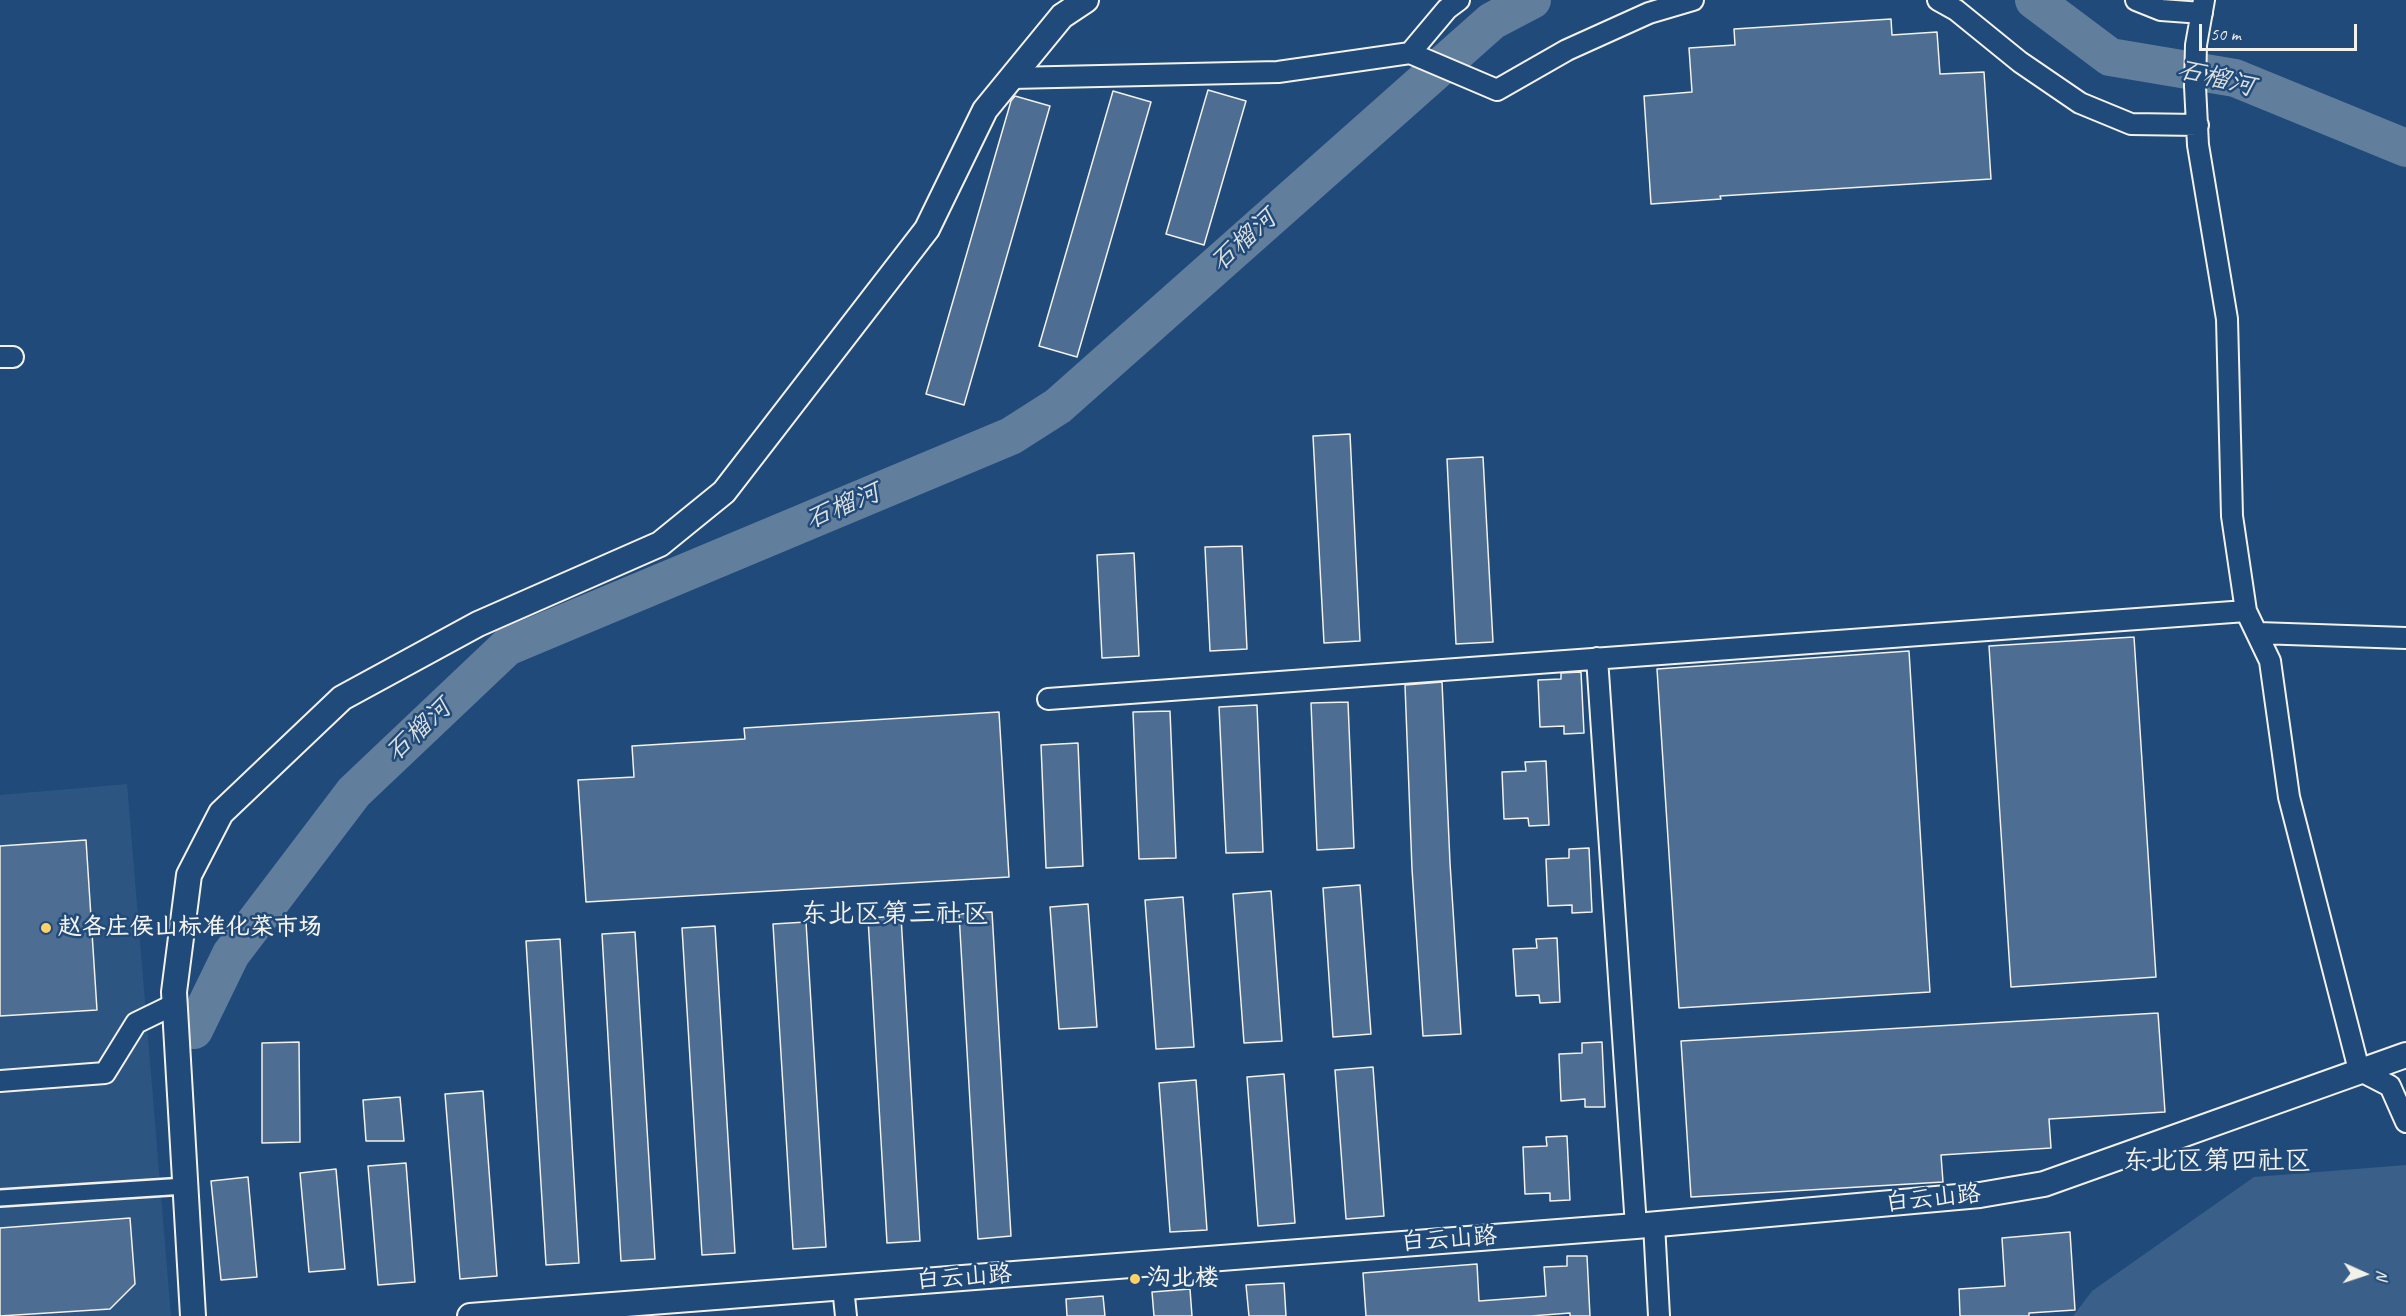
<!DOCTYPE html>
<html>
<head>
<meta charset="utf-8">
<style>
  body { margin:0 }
  #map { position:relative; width:2406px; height:1316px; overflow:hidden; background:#1f4a7a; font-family:Caveat,sans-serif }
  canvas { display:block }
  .north { position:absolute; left:2334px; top:1244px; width:60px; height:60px; -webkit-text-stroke:4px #1f4a7a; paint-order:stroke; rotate:93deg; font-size:16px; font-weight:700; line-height:24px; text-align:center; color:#f4f1e8 }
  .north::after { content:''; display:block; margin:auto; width:21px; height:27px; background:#f4f1e8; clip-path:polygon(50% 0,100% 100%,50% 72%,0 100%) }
  .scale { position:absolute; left:2199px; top:24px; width:158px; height:27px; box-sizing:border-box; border:3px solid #f4f1e8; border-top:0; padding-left:8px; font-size:18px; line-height:21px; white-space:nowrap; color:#f4f1e8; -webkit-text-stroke:4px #1f4a7a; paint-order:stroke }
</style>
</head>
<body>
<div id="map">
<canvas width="2406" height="1316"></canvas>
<div class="north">N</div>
<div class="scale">50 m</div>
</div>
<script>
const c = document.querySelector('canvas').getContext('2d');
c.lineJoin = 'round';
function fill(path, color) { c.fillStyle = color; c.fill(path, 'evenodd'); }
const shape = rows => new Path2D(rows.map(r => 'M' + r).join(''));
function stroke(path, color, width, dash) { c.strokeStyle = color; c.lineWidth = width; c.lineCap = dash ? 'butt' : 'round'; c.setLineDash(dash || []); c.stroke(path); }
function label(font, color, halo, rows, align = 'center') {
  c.font = font + ' Caveat,"LXGW WenKai TC",sans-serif'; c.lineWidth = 5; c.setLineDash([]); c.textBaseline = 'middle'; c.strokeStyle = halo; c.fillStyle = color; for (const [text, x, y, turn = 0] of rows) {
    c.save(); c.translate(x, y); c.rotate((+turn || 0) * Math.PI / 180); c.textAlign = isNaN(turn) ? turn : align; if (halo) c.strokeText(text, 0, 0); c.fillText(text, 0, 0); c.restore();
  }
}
const built = shape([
  [127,784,171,1316,0,1316,0,795]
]);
const green = shape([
  [2406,1165,2406,1316,2073,1316,2092,1291,2254,1177]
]);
const river = shape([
  [2034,0,2110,57,2235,78,2406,148],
  [194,1030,231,954,354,792,507,647,1011,436,1058,406,1492,21,1532,0]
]);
const building = shape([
  [1891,19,1892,35,1937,32,1940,74,1984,72,1991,179,1720,196,1721,199,1651,204,1644,96,1692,92,1689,48,1735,45,1734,29,1891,19],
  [1208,90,1246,101,1204,245,1166,234,1208,90],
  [1113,91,1151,102,1077,357,1039,346,1113,91],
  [1015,96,1050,106,964,405,926,394,1011,101,1015,96],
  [1350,434,1360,641,1324,643,1313,436,1350,434],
  [1483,457,1493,642,1456,644,1447,459,1483,457],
  [1242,546,1247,649,1210,651,1205,547,1242,546],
  [1134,553,1139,656,1102,658,1097,555,1134,553],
  [2134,637,2156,977,2011,987,1989,646,2134,637],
  [1909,651,1930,992,1679,1008,1657,669,1909,651],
  [1581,672,1584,733,1564,734,1564,726,1540,727,1538,680,1561,679,1561,673,1581,672],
  [1442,682,1450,863,1461,1034,1423,1036,1412,869,1405,685,1442,682],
  [1348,702,1354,848,1317,850,1311,703,1348,702],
  [1257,705,1263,852,1226,853,1219,707,1257,705],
  [1170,711,1176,858,1139,859,1133,712,1170,711],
  [999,712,1009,877,586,902,578,780,634,777,632,746,745,739,744,728,999,712],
  [1078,743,1083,866,1046,868,1041,745,1078,743],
  [1546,761,1549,825,1529,826,1528,818,1504,819,1502,772,1526,771,1525,762,1546,761],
  [86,840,97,1010,0,1016,0,846,86,840],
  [1589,848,1592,912,1572,913,1572,905,1548,906,1546,859,1569,858,1569,849,1589,848],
  [1360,885,1371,1034,1333,1037,1323,888,1360,885],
  [1271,891,1282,1041,1244,1043,1233,894,1271,891],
  [1183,897,1194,1047,1156,1049,1145,900,1183,897],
  [1088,904,1097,1027,1059,1029,1050,907,1088,904],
  [992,912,1011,1236,978,1239,959,914,992,912],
  [901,916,920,1241,887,1243,868,918,901,916],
  [806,922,826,1247,793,1249,773,924,806,922],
  [715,926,735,1253,702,1255,682,928,715,926],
  [635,932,655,1259,621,1261,602,934,635,932],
  [1557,938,1560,1002,1540,1003,1539,995,1516,996,1513,949,1537,948,1536,939,1557,938],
  [560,939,579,1263,546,1265,526,941,560,939],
  [2158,1013,2165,1112,2049,1119,2051,1148,1941,1155,1943,1182,1691,1197,1681,1041,2158,1013],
  [299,1042,300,1142,262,1143,262,1043,299,1042],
  [1602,1042,1605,1107,1585,1107,1585,1099,1561,1101,1559,1054,1582,1053,1582,1043,1602,1042],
  [1373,1067,1384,1216,1346,1219,1335,1070,1373,1067],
  [1284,1074,1295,1223,1258,1226,1247,1077,1284,1074],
  [1196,1080,1207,1230,1170,1232,1159,1083,1196,1080],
  [483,1091,497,1276,460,1279,445,1094,483,1091],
  [400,1097,404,1141,366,1141,363,1100,400,1097],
  [1567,1136,1570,1200,1550,1201,1550,1193,1525,1194,1523,1147,1547,1146,1546,1137,1567,1136],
  [406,1163,415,1282,378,1285,368,1166,406,1163],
  [336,1169,345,1269,309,1272,300,1173,336,1169],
  [248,1177,257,1277,221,1280,211,1181,248,1177],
  [130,1218,135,1284,110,1309,0,1316,0,1228,130,1218],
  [2070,1232,2075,1310,2029,1313,2029,1316,1960,1316,1959,1289,2005,1286,2002,1238,2070,1232],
  [1567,1256,1587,1256,1590,1316,1570,1316,1570,1313,1531,1316,1366,1316,1363,1273,1477,1264,1479,1301,1546,1296,1544,1267,1567,1266,1567,1256],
  [1284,1283,1286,1316,1249,1316,1246,1285,1284,1283],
  [1190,1289,1192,1316,1154,1316,1152,1292,1190,1289],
  [1103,1296,1105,1316,1067,1316,1066,1299,1103,1296]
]);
const pedestrian = shape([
  [0,1198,185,1186]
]);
const minor = shape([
  [1938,0,1956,10,2020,62,2080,103,2131,124,2198,125],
  [2136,0,2161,10,2202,13],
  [2204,0,2196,45,2195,86,2198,145,2227,319,2232,516,2246,611,2270,661,2289,797,2359,1070,2390,1086,2406,1122],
  [1410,53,1447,9,1459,0],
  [1012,78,1278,72,1410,53,1497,90,1567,50,1649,13,1693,0],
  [0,357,13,357],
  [2258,633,2406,638],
  [1597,658,1636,1226],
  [1048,699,2246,611],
  [0,1081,105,1073,136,1023,175,1004],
  [1654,1224,1659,1316],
  [843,1287,846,1316]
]);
const tertiary = shape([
  [193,1316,174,992,189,875,221,813,342,698,478,624,660,544,724,492,927,229,985,110,1062,16,1086,0],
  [470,1316,1636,1226,1980,1195,2044,1184,2406,1055]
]);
const markers = [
  [46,928,6,"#ffd166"],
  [1135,1279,6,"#ffd166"]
];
const poiNames = [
  ["赵各庄侯山标准化菜市场",58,928],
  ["沟北楼",1147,1279]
];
const streetNames = [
  ["白云山路",1933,1199,-6],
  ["白云山路",1449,1240,-4],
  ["白云山路",964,1278,-4]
];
const waterNames = [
  ["石榴河",2216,79,14],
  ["石榴河",1244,241,-42],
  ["石榴河",843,507,-23],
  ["石榴河",419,731,-43]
];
const quarterNames = [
  ["东北区第三社区",895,915],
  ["东北区第四社区",2217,1162]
];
fill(built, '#2d5581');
fill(green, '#3a5f88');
stroke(river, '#627e9d', 38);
fill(building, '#4d6e92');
stroke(building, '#f4f1e8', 1.5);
stroke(pedestrian, '#f4f1e8', 20);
stroke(minor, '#f4f1e8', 24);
stroke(tertiary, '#f4f1e8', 28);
stroke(pedestrian, '#1f4a7a', 15);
stroke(minor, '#1f4a7a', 20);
stroke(tertiary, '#1f4a7a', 24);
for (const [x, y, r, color] of markers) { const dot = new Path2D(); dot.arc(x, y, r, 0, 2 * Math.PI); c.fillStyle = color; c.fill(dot); stroke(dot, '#1f4a7a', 2); }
label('bold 24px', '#f4f1e8', '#1f4a7a', poiNames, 'left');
label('24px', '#f4f1e8', '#1f4a7a', streetNames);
label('italic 26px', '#dee0dd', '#1f4a7a', waterNames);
label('27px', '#f4f1e8', '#1f4a7a', quarterNames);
</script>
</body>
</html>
